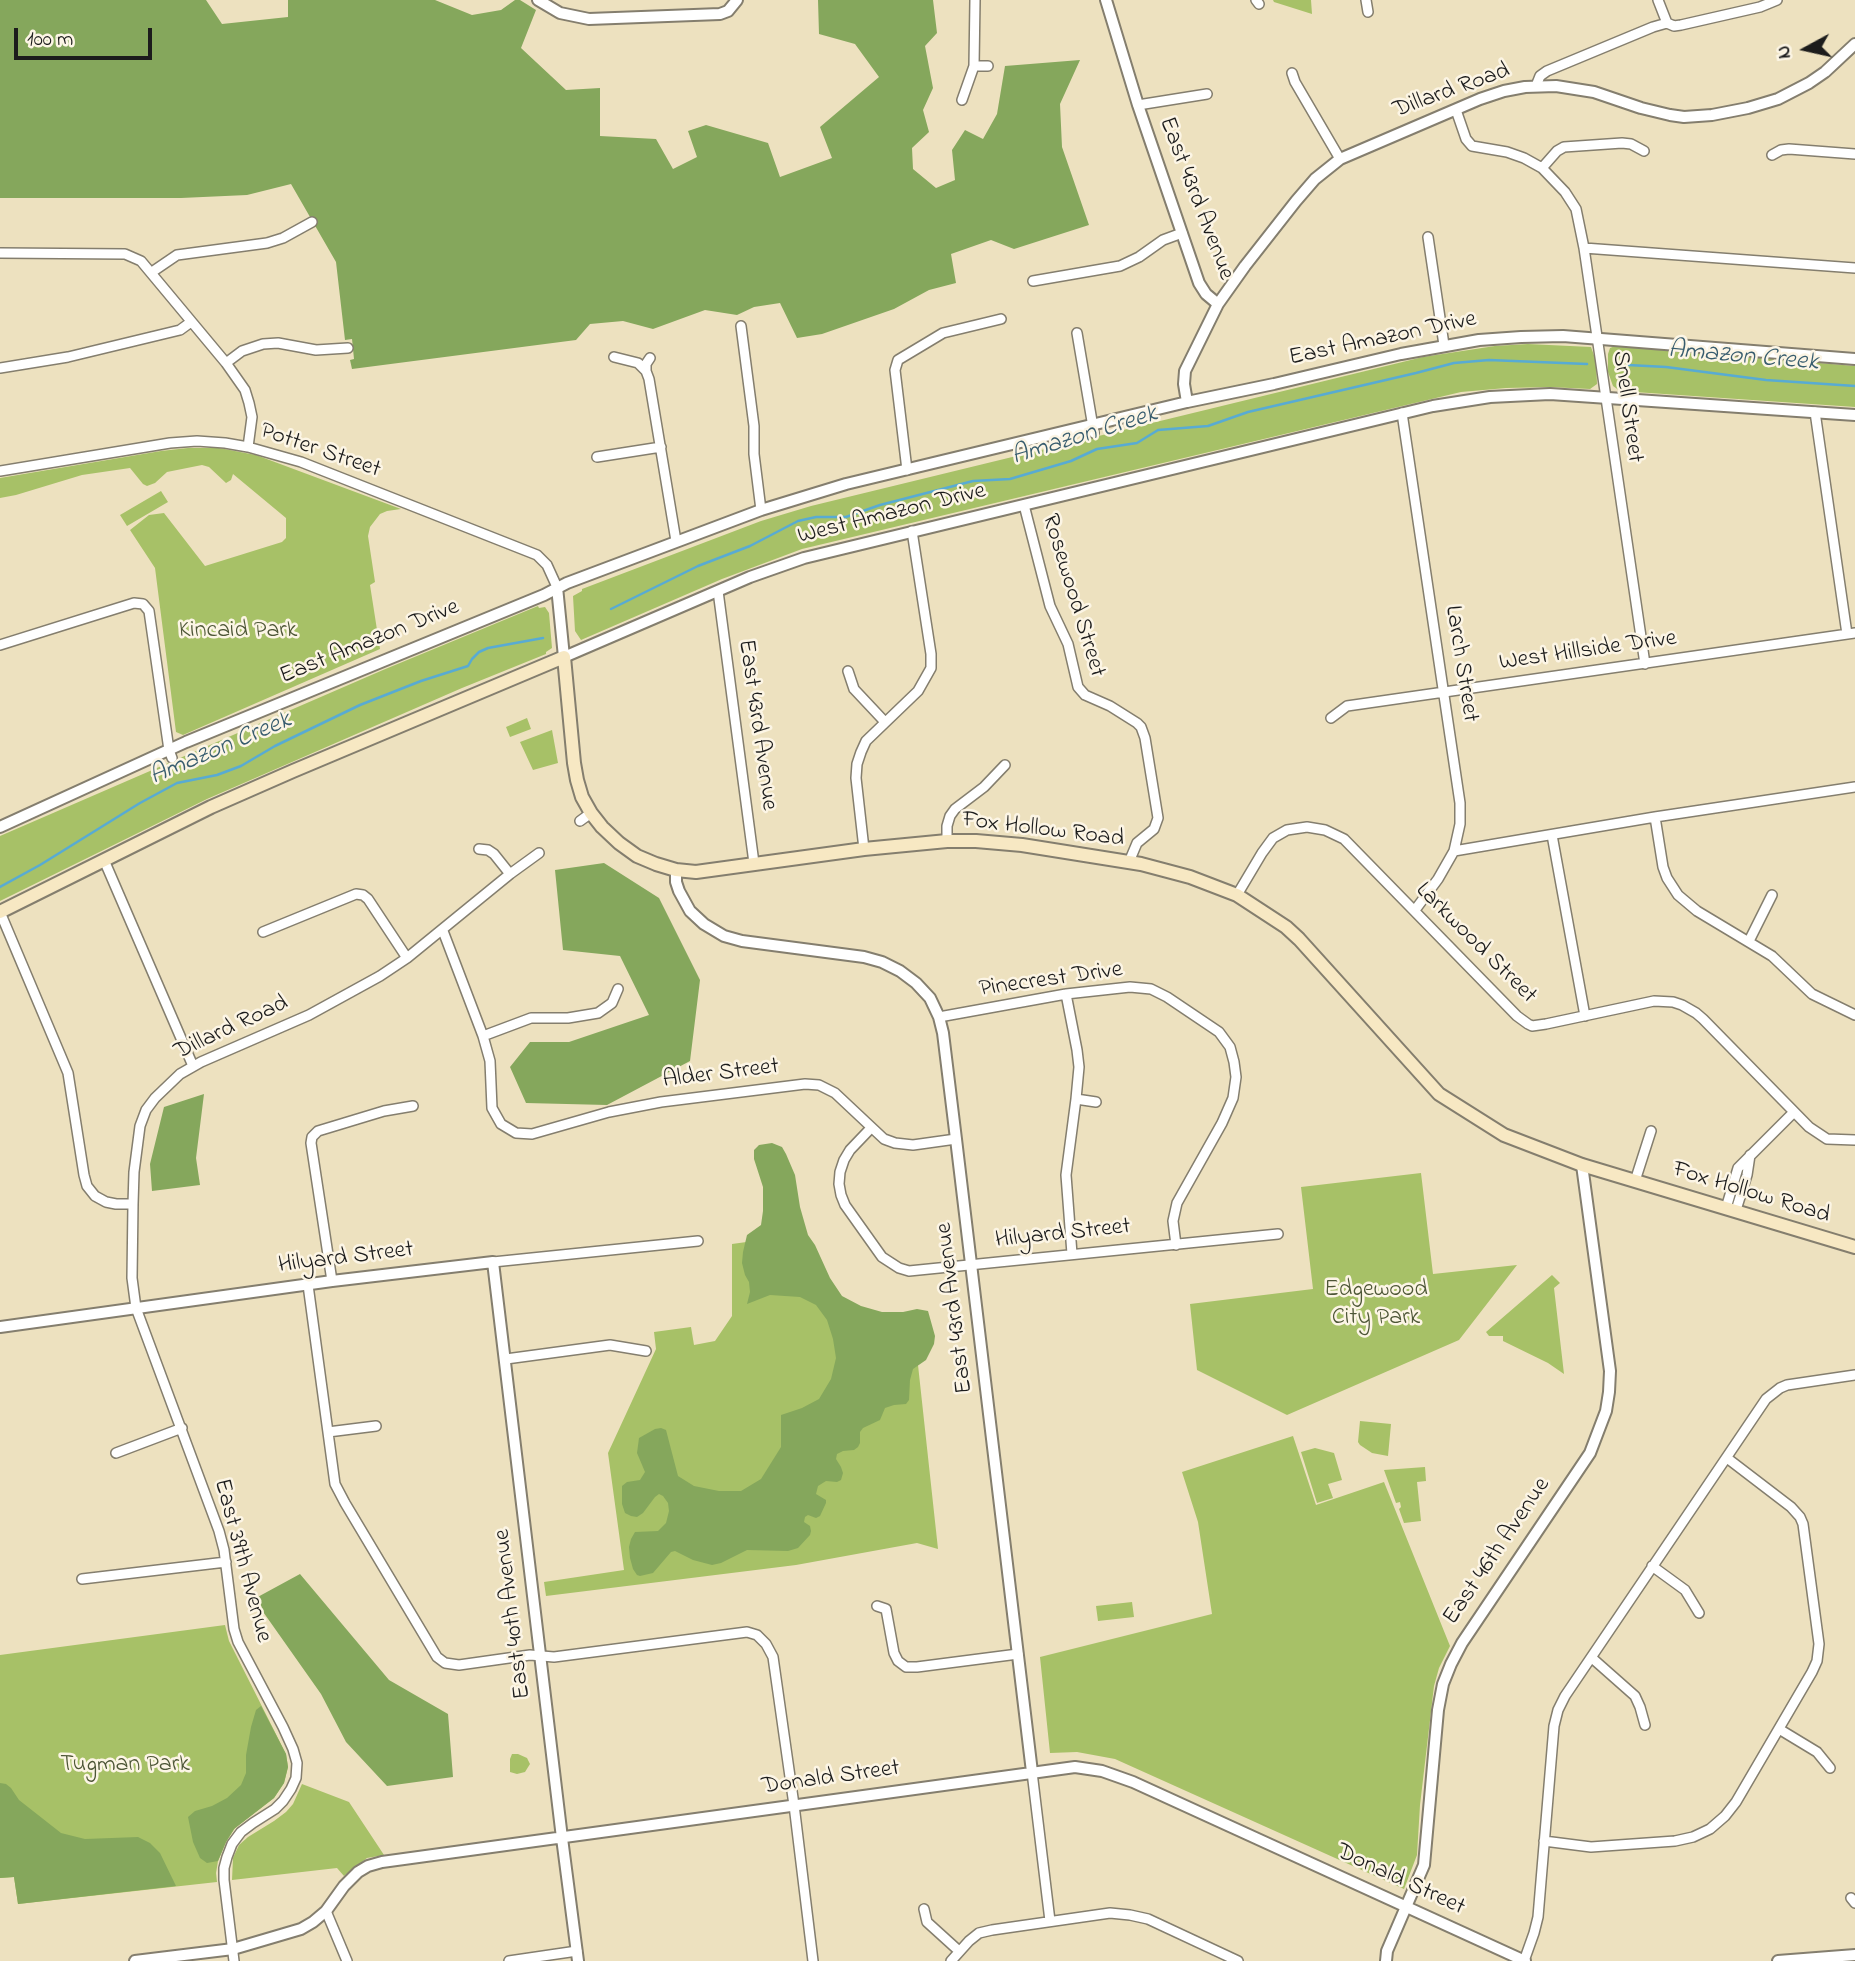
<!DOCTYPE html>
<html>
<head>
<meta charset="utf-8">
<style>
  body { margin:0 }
  #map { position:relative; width:1855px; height:1961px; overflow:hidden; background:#ede1bf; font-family:"Indie Flower",sans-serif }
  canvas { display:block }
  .north { position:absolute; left:1771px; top:14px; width:70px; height:70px; -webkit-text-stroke:5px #fcf5e5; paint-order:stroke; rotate:262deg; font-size:19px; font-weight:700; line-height:28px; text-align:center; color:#1c1c1c }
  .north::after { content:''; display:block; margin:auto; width:24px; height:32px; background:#1c1c1c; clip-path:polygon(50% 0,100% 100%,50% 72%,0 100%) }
  .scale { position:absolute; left:14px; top:28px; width:138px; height:32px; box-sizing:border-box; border:4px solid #1c1c1c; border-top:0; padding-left:9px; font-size:21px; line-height:24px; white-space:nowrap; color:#1c1c1c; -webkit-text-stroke:5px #fcf5e5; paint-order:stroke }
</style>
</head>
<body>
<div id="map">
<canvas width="1855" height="1961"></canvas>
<div class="north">N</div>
<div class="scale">100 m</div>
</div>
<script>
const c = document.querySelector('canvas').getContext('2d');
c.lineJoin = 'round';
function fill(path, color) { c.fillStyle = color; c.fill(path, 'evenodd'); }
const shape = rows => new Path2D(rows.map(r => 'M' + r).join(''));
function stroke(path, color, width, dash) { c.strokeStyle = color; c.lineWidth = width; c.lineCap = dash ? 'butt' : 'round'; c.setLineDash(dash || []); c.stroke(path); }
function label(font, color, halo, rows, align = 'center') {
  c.font = font + ' "Indie Flower",sans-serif'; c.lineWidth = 5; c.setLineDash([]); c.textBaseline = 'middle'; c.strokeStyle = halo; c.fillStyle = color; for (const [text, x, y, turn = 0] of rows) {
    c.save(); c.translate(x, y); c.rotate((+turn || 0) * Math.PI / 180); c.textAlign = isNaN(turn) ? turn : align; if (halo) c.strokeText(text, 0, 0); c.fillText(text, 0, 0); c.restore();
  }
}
const green = shape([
  [1273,0,1311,0,1312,14,1274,2],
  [1528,344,1591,347,1596,361,1597,384,1590,389,1550,387,1506,388,1461,392,802,549,722,579,581,640,575,631,573,596,582,591,582,589,761,521,811,506,1423,357,1495,346],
  [1615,346,1855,366,1855,407,1620,391,1613,386,1608,372,1608,354,1610,348],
  [188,448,219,448,256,455,401,509,387,511,380,514,370,527,368,536,375,582,370,585,380,649,183,735,176,732,155,568,130,530,149,515,164,513,205,566,282,542,286,538,286,518,233,474,231,480,226,483,209,467,202,465,167,472,155,483,147,486,143,484,130,468,82,475,16,495,0,498,0,478,161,451],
  [161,491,168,502,127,526,120,515],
  [538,606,539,608,545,607,549,613,552,648,546,652,546,654,462,688,207,799,0,901,0,836,383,670],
  [527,718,531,729,510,737,506,727],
  [552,730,558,763,533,770,520,742],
  [1421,1173,1433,1274,1517,1265,1459,1340,1287,1415,1197,1370,1190,1304,1313,1289,1301,1187],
  [790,1236,850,1326,913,1319,938,1549,917,1543,796,1565,546,1596,544,1582,624,1570,608,1453,656,1349,654,1332,691,1327,694,1345,715,1341,732,1316,732,1244],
  [1552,1275,1560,1283,1554,1288,1564,1374,1548,1363,1503,1341,1503,1336,1489,1336,1486,1332],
  [1360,1421,1391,1424,1388,1456,1372,1453,1360,1445,1358,1442],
  [1293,1436,1316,1505,1384,1482,1450,1646,1439,1668,1434,1686,1420,1805,1417,1855,1404,1889,1115,1759,1077,1752,1050,1753,1040,1657,1212,1614,1198,1522,1182,1472],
  [1315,1448,1334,1453,1342,1480,1328,1484,1333,1498,1317,1503,1301,1452],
  [1425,1467,1426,1481,1417,1482,1421,1521,1404,1523,1399,1509,1401,1507,1400,1502,1396,1503,1384,1470],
  [1132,1602,1134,1617,1098,1621,1096,1606],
  [225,1625,229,1641,286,1754,288,1767,284,1783,274,1798,235,1828,226,1842,218,1861,216,1873,217,1882,18,1904,14,1877,0,1878,0,1655],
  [512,1754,518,1754,527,1758,530,1764,525,1772,517,1774,510,1772,510,1759],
  [302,1784,349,1802,384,1855,367,1858,344,1876,337,1868,232,1880,233,1858,239,1845,248,1837,274,1821,286,1812,293,1804]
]);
const forest = shape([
  [0,0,206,0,222,24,288,17,288,0,435,0,472,15,501,10,515,0,520,0,536,10,521,48,566,90,600,88,600,136,656,139,673,169,697,157,688,131,706,125,768,143,780,177,832,158,820,127,879,77,855,44,819,34,818,0,933,0,937,33,925,46,933,88,923,110,929,132,912,148,913,169,936,188,955,180,952,150,965,130,983,139,997,114,1005,66,1080,60,1060,104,1062,147,1089,225,1014,249,991,240,951,254,956,283,929,290,894,309,822,334,797,338,780,303,754,307,737,315,705,310,653,329,623,321,590,324,576,340,352,369,350,360,354,359,352,339,345,340,336,262,291,184,247,195,181,198,0,198],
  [604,863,659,898,700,980,690,1061,607,1105,526,1103,510,1067,530,1042,569,1042,649,1015,620,956,563,950,555,870],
  [204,1094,196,1158,200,1185,152,1191,150,1164,164,1107],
  [772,1143,782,1147,786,1154,795,1175,800,1207,808,1235,815,1245,830,1278,842,1296,861,1306,882,1312,903,1312,917,1309,928,1311,935,1336,934,1344,926,1360,913,1369,910,1380,909,1400,906,1404,894,1405,885,1408,880,1420,863,1428,860,1432,860,1443,858,1447,854,1450,843,1451,837,1454,836,1459,841,1467,843,1473,841,1480,837,1482,826,1481,818,1486,816,1494,826,1500,826,1503,820,1516,816,1518,808,1515,805,1517,804,1522,810,1526,811,1531,810,1535,798,1548,788,1551,747,1550,721,1563,712,1565,693,1560,675,1551,671,1552,653,1573,640,1576,637,1575,633,1569,630,1558,629,1547,631,1539,635,1532,658,1531,666,1523,669,1511,668,1503,663,1496,659,1494,655,1497,643,1513,637,1517,631,1516,625,1513,622,1504,622,1486,627,1482,640,1480,645,1472,637,1453,639,1438,655,1429,661,1428,666,1430,678,1476,694,1486,719,1491,741,1491,761,1479,781,1447,781,1415,802,1408,819,1399,831,1379,836,1358,833,1339,827,1320,816,1305,800,1297,770,1295,747,1304,750,1292,749,1282,745,1275,742,1263,743,1252,747,1235,761,1225,763,1211,763,1187,754,1159,754,1150,759,1145],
  [300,1574,389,1680,448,1714,453,1777,387,1786,346,1742,321,1694,254,1599],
  [261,1706,286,1754,288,1767,284,1783,274,1798,234,1829,226,1842,218,1861,207,1863,200,1858,193,1842,188,1817,195,1811,212,1806,227,1798,241,1785,246,1773,246,1755,251,1727,256,1710],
  [0,1783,6,1784,11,1788,19,1800,61,1833,85,1839,138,1837,150,1843,160,1853,176,1886,18,1904,14,1877,0,1878]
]);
const stream = shape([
  [1628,365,1666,367,1766,380,1855,386],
  [611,609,698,566,750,546,798,521,816,517,846,517,880,505,973,481,1010,479,1071,461,1097,449,1137,443,1158,430,1208,426,1248,412,1416,373,1454,363,1489,360,1587,364],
  [0,887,40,865,140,803,177,783,217,775,241,766,275,746,360,705,421,681,468,666,472,659,479,652,488,648,543,638]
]);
const minor = shape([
  [1256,0,1259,4],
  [1366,0,1368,12],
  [1658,0,1667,23],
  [974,66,988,66],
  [1292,73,1295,82,1340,159],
  [1536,86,1540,76,1547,71,1653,27,1667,23,1674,26,1681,25,1760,7,1777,0],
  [962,100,974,66,975,0],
  [1138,105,1207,94],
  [1456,110,1466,139,1472,146,1507,152,1524,158,1542,168,1565,192,1576,209,1584,248,1645,664],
  [1772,155,1781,150,1789,149,1855,154],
  [1542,168,1557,151,1564,147,1622,143,1631,144,1644,151],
  [1428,237,1444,345],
  [1584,248,1855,268],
  [0,253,125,254,141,261,226,363,245,390,249,403,252,417,248,447],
  [152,272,177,255,267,243,283,238,312,222],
  [1033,281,1120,266,1139,257,1163,240,1182,233],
  [741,326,754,426,754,454,761,510],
  [1077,333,1094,433],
  [614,357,638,363,646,371,649,379,676,541],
  [226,363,242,351,263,344,278,343,316,350,348,348],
  [0,368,68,357,180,330,191,322],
  [646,371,646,364,650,358],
  [1815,412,1847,634],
  [1402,413,1460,803,1460,824,1454,851,1438,879,1415,910],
  [597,457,661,447],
  [907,470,895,370,898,360,943,333,1001,319],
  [0,471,170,443,197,441,225,443,248,447,301,462,537,555,547,565,557,587],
  [1024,505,1050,606,1068,644,1078,687,1085,695,1110,706,1137,723,1141,727,1145,738,1158,818,1154,829,1137,843,1129,862],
  [718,591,754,863],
  [0,645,134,603,143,604,149,611,169,750,172,758],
  [848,671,854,689,885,722],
  [1331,718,1347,706,1855,633],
  [1655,817,1663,867,1667,878,1678,895,1697,911,1772,956,1812,994,1855,1015],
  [580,821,591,813],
  [1552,835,1585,1016],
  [947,841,947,826,950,816,955,809,984,787,1005,765],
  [479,849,488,850,494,854,510,874],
  [864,849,856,778,857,764,861,752,866,741,918,691,931,668,931,654,912,531],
  [1454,851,1655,817,1855,787],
  [104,860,193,1066],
  [1237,895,1262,853,1273,838,1287,830,1307,827,1325,830,1344,839,1517,1016,1528,1024,1532,1026,1546,1024,1654,1001,1673,1002,1682,1005,1696,1013,1703,1019,1809,1127,1827,1139,1855,1140],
  [0,912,68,1073,84,1175,87,1186,95,1196,106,1202,116,1204,133,1204],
  [443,931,483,1036,490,1061,492,1108,501,1124,516,1133,532,1134,609,1112,661,1102,805,1084,819,1085,835,1093,884,1139,895,1143,913,1145,956,1139],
  [263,932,356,894,363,895,368,899,407,958],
  [1749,941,1772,895],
  [1066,994,1077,1050,1079,1067,1076,1099,1096,1102],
  [939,1017,1066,994,1130,987,1151,989,1167,997,1219,1032,1230,1047,1234,1062,1236,1077,1233,1098,1222,1123,1177,1203,1173,1221,1176,1245],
  [483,1036,531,1018,568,1018,598,1013,612,1003,618,989],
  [871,1128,850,1150,844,1160,840,1172,839,1184,841,1195,845,1205,882,1257,899,1268,909,1271,1278,1234],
  [1635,1181,1651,1131],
  [1726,1208,1738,1168,1794,1112],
  [1736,1210,1747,1175,1750,1155],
  [1072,1254,1066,1175,1076,1099],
  [493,1262,698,1241],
  [332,1281,311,1143,312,1137,318,1131,384,1111,413,1106],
  [308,1285,335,1484,345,1503,437,1657,445,1663,459,1665,530,1655,554,1657,747,1632,757,1635,766,1644,773,1657,794,1805,813,1961],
  [506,1359,610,1345,646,1351],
  [328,1432,376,1426],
  [116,1453,182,1428],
  [1652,1566,1685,1590,1699,1613],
  [82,1579,226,1562],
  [877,1606,886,1609,894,1653,898,1661,906,1667,917,1667,1018,1654],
  [1592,1658,1635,1696,1640,1707,1645,1725],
  [1779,1729,1817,1752,1830,1768],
  [1032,1772,1050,1921],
  [1544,1841,1591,1847,1675,1841,1693,1837,1710,1829,1725,1816,1736,1802,1812,1672,1817,1661,1819,1644,1803,1524,1800,1517,1791,1507,1727,1458],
  [1851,1898,1855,1903],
  [924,1909,927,1922,959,1951],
  [326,1911,347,1961],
  [234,1961,224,1880,224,1868,227,1857,232,1844,241,1832,253,1823,275,1809,283,1801,291,1789,296,1778,297,1763,293,1749,283,1727,238,1642,234,1629,224,1550,219,1531,136,1308,132,1278,133,1204,134,1172,140,1126,146,1110,155,1098,180,1074,201,1062,309,1015,380,976,407,958,510,874,539,853],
  [509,1961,577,1951],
  [951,1961,969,1941,979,1933,992,1930,1110,1913,1130,1915,1148,1919,1238,1961],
  [1524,1961,1534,1933,1538,1917,1554,1726,1558,1710,1565,1696,1766,1399,1780,1388,1787,1385,1855,1375]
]);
const tertiary = shape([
  [538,0,560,13,589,19,720,14,728,11,737,0],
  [1106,0,1138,105,1199,283,1206,294,1218,304],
  [1187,402,1184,384,1185,371,1218,304,1245,266,1296,201,1315,179,1340,159,1480,99,1504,91,1525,87,1556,86,1594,92,1641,108,1670,115,1684,117,1712,115,1748,108,1778,99,1809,83,1825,72,1855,44],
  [557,587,564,657,750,577,804,558,1433,406,1490,397,1550,394,1855,415],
  [0,827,186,742,544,595,567,583,761,510,846,484,1187,402,1274,384,1401,354,1479,340,1521,337,1563,336,1855,359],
  [676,870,676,882,679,891,690,911,704,924,724,936,742,941,864,957,882,962,900,971,916,983,930,998,939,1017,943,1033,956,1139,1032,1772],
  [0,1327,332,1281,493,1262,562,1838,578,1961],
  [135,1961,233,1949,301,1929,313,1922,326,1911,344,1886,358,1872,368,1866,382,1862,1075,1767,1102,1771,1133,1782,1525,1961],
  [1386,1961,1387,1951,1424,1865,1438,1710,1443,1684,1451,1664,1462,1643,1590,1453,1606,1411,1609,1392,1610,1371,1582,1165],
  [1778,1961,1855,1955]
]);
const secondary = shape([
  [0,912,211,807,293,771,564,657,574,763,577,780,582,797,591,813,602,827,619,843,637,856,656,864,676,870,696,872,864,849,947,841,976,841,1022,845,1141,864,1190,877,1237,895,1286,927,1299,939,1439,1094,1504,1135,1582,1165,1855,1247]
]);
const streetNames = [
  ["Dillard Road",1452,92,-20],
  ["East 43rd Avenue",1195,199,69],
  ["East Amazon Drive",1383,340,-12],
  ["Snell Street",1626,407,82],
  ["Potter Street",320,452,19],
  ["West Amazon Drive",892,515,-14],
  ["Rosewood Street",1072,596,73],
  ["East Amazon Drive",370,643,-22],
  ["West Hillside Drive",1588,652,-8],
  ["Larch Street",1460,664,81],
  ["East 43rd Avenue",756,725,82],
  ["Fox Hollow Road",1043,831,7],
  ["Larkwood Street",1475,944,45],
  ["Pinecrest Drive",1051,981,-8],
  ["Dillard Road",232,1029,-25],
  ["Alder Street",721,1075,-7],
  ["Fox Hollow Road",1751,1194,17],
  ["Hilyard Street",1063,1235,-6],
  ["Hilyard Street",346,1259,-7],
  ["East 43rd Avenue",956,1308,-97],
  ["East 46th Avenue",1498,1552,-56],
  ["East 39th Avenue",241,1561,75],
  ["East 40th Avenue",514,1614,-97],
  ["Donald Street",831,1779,-8],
  ["Donald Street",1400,1881,25]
];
const parkNames = [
  ["Kincaid Park",238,632],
  ["Edgewood",1376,1291],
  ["City Park",1376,1319],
  ["Tugman Park",125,1766]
];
const waterNames = [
  ["Amazon Creek",1743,358,5],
  ["Amazon Creek",1085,437,-17],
  ["Amazon Creek",221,750,-23]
];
fill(green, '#a7c167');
fill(forest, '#85a75c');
stroke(stream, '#58abd3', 2.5);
stroke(minor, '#847e6e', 12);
stroke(tertiary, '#847e6e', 14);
stroke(secondary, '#847e6e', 16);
stroke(minor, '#fff', 9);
stroke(tertiary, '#fff', 10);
stroke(secondary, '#f7e8c3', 12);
label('24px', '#1c1c1c', '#fcf5e5', streetNames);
label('24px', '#4d5636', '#fcf5e5', parkNames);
label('italic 26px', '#375c6e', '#fcf5e5', waterNames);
</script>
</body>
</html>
